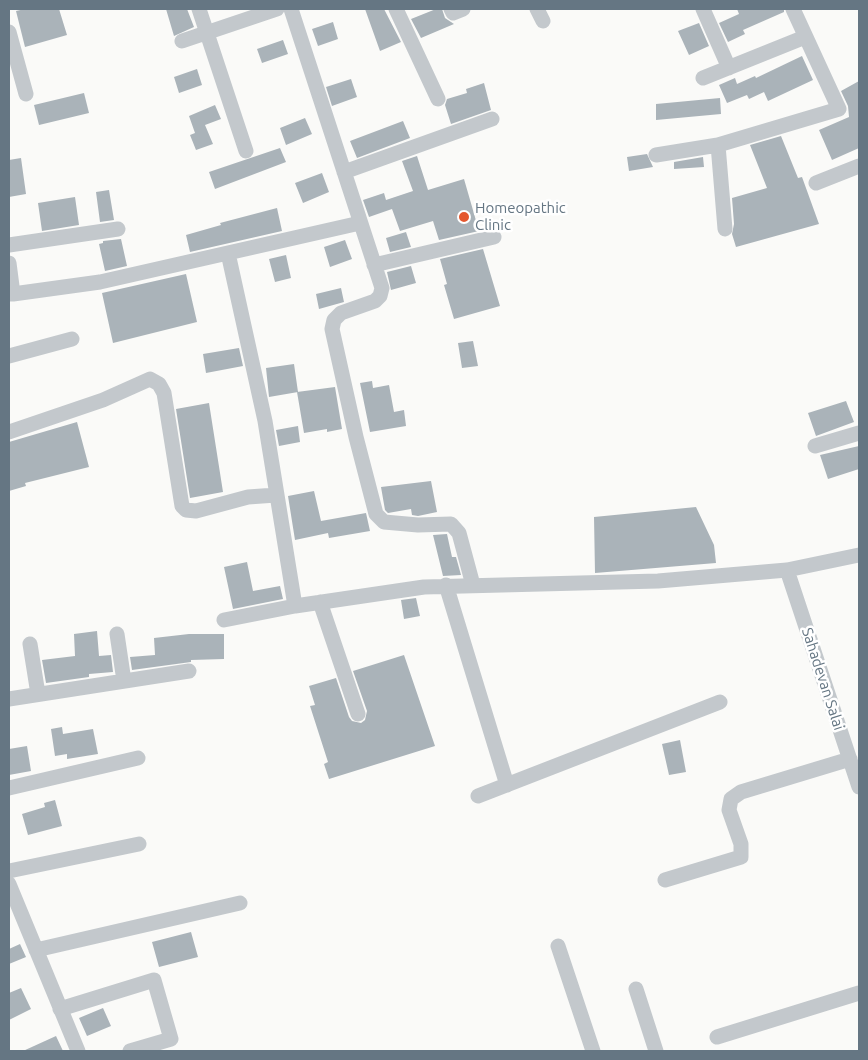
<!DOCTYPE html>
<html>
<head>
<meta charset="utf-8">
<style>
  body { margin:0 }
  #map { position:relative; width:868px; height:1060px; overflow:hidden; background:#fafaf8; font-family:Ubuntu,sans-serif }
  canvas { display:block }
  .frame { position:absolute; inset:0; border:10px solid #657683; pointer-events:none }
</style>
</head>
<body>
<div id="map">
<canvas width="868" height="1060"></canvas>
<div class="frame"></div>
</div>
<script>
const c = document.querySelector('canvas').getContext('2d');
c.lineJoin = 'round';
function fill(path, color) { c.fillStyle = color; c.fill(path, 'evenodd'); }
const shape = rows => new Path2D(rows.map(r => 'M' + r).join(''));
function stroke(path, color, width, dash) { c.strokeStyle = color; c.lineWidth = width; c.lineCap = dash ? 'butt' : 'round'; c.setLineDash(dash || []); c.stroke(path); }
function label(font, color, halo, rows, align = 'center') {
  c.font = font + ' Ubuntu,sans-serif'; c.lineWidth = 5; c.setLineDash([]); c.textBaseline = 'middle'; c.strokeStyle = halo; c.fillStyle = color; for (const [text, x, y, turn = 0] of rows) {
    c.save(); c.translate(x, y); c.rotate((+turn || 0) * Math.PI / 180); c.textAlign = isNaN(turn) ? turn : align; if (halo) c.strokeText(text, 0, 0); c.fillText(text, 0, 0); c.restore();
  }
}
const building = shape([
  [25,9,59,9,67,35,25,47,16,11],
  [166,9,187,9,194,27,174,36],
  [365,9,384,9,401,42,380,51],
  [436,9,442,9,445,18,454,24,421,38,411,19],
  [737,9,784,9,784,12,743,30,745,34,728,42,719,23,739,14],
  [333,22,338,39,318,46,312,29],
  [699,23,709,46,689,55,678,31],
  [283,40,288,54,262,63,257,49],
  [802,56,813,80,768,101,764,92,749,99,747,95,727,103,719,85,735,78,737,84,755,76,756,78],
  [197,69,202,85,179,93,174,77],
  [351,79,357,97,332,106,326,87],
  [859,81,859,148,832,160,819,130,849,117,848,106,841,91],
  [484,83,491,110,451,124,445,105,447,99,467,93,466,89],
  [84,93,89,113,39,125,34,105],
  [720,98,721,114,656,120,656,104],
  [215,105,221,119,205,125,213,144,196,150,190,135,195,133,189,116],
  [305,118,312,134,286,145,280,128],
  [403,121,410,138,357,158,350,141],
  [781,136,798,178,802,177,819,224,736,247,732,234,734,224,732,198,767,188,750,145],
  [280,148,286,162,215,189,209,172],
  [647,154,653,167,629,171,627,157],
  [417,156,428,190,464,179,479,231,439,240,433,221,400,231,392,209,369,217,363,200,384,193,386,200,413,191,402,161],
  [703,157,704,167,674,169,674,162],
  [21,158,26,194,9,197,9,160],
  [322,173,329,192,303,203,295,183],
  [109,190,114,220,100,222,96,192],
  [75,197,79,225,42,231,38,203],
  [277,208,282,231,190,252,186,235,221,225,220,223],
  [406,232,411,247,390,252,386,238],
  [121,239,127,266,105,271,99,244,103,243,103,241],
  [345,240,352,259,330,267,324,247],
  [483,249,500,306,454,319,444,285,447,284,440,259],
  [286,255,291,278,275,282,269,259],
  [411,266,416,283,391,290,387,272],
  [186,274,197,322,113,343,102,293],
  [341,288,344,302,319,309,316,294],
  [473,341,478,366,462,368,458,343],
  [239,348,243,366,206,373,203,354],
  [294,364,298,392,269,397,266,368],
  [372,381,373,388,389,385,394,412,404,410,406,426,370,432,360,383],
  [335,387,342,429,327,432,327,429,304,433,297,392],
  [846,401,854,422,816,436,808,413],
  [209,403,223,492,190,498,176,409],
  [77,422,89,467,25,483,26,486,9,491,9,442],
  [298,426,300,442,279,446,276,430],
  [859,446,859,469,828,479,820,455],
  [431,481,437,512,418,516,412,515,411,509,388,513,385,510,381,487],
  [314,491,321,521,366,513,370,531,329,538,328,533,295,540,288,496],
  [696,507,714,545,716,563,595,573,594,517],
  [447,534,452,557,456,557,461,575,443,576,433,535],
  [247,562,253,591,280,586,283,599,233,609,224,567],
  [416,598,420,616,404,619,401,600],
  [97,631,99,656,111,655,113,672,89,674,89,677,46,683,42,660,75,656,74,634],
  [189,634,224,634,224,659,191,660,191,662,132,670,130,657,155,655,154,638],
  [404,655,435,746,329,779,324,764,328,762,310,706,315,705,309,686,336,678,349,717,352,721,361,723,365,720,367,711,353,671],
  [62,727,63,734,93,729,98,754,67,759,67,754,55,756,51,729],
  [680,740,686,772,669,775,662,744],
  [27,746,31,771,9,775,9,749],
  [55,800,62,826,28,835,22,814,45,807,44,803],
  [191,932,198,957,159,967,152,942],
  [20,944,26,957,9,964,9,949],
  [21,988,31,1009,9,1020,9,993],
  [103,1008,111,1026,87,1036,79,1018],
  [56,1036,63,1051,23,1051]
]);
const minor = shape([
  [199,9,246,151],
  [291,9,382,288,380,296,375,301,341,313,334,320,332,329,356,437,376,514,384,522,418,525,451,524,459,533,473,585],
  [396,9,438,99],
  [451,9,453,13,463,9],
  [537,9,543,21],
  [703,9,729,68],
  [9,32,26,94],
  [182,41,277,9],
  [703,78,805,37],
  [656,155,718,145],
  [344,172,492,119],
  [816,183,859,166],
  [725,229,718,145,839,109,793,9],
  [9,245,118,229],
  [228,253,265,421,295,606],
  [9,263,13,294,9,294],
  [374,265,494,237],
  [13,294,100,282,360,223],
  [9,356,72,339],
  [9,432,103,400,150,379,159,384,164,393,182,506,186,510,196,511,248,497,276,495],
  [815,446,859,433],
  [787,570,859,787],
  [446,585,507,785],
  [320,602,358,714],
  [224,620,295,606,424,587,658,581,787,570,859,555],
  [117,634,124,681],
  [30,644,38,694],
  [9,699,189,671],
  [9,788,138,758],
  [478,796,720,702],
  [9,871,139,844],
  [665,880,741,857,741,844,729,810,731,799,741,792,850,759],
  [9,884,78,1051],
  [558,946,593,1051],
  [36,950,240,903],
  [636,989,656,1051],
  [60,1009,154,980,171,1039,130,1051],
  [717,1037,859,993]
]);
const markers = [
  [464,217,6,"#e4572e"]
];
const poiNames = [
  ["Homeopathic",475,208],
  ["Clinic",475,225]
];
const streetNames = [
  ["Sahadevan Salai",823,679,72]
];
fill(building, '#aab3b9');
stroke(minor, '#c3c8cc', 15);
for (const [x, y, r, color] of markers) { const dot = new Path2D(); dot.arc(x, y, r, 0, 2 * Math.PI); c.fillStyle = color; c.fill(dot); stroke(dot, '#fff', 2); }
label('15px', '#657683', '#fff', poiNames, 'left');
label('15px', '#657683', '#fff', streetNames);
</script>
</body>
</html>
